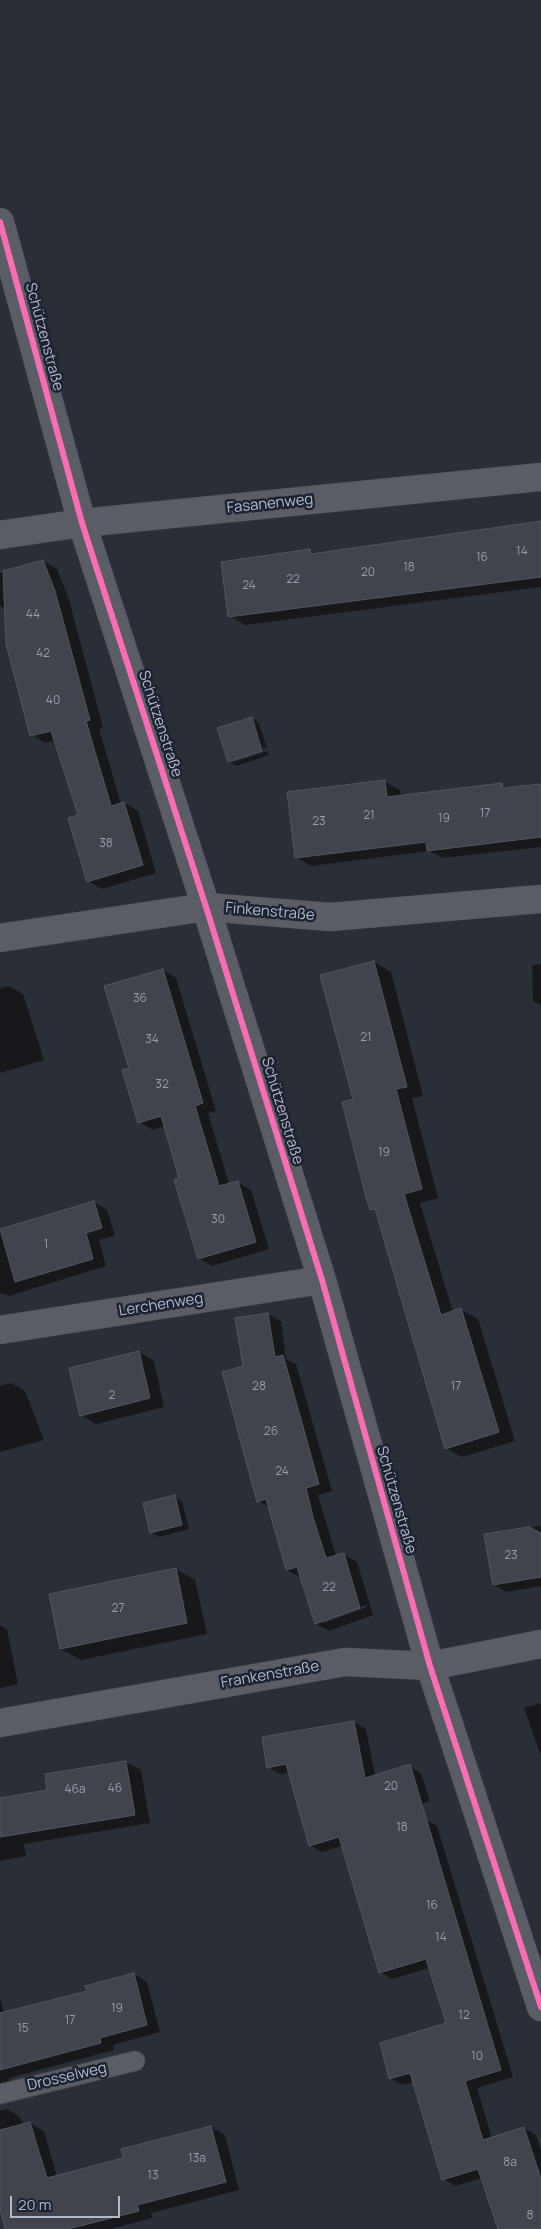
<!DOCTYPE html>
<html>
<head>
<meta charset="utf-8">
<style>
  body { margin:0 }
  #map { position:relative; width:541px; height:2229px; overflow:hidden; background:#2a2e36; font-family:Manrope,sans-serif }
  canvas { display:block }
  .scale { position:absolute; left:10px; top:2196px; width:110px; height:22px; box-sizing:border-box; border:2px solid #b3b9c8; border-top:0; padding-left:6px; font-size:15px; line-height:18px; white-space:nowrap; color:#b3b9c8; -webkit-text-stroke:4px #1d2331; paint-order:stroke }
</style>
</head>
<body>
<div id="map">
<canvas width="541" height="2229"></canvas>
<div class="scale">20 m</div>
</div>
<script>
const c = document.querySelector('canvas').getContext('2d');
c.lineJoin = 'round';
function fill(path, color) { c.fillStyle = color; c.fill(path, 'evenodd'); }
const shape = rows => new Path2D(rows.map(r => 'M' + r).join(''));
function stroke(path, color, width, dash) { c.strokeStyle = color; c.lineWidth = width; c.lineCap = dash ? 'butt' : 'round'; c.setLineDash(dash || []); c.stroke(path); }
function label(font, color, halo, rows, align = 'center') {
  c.font = font + ' Manrope,sans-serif'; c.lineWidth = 5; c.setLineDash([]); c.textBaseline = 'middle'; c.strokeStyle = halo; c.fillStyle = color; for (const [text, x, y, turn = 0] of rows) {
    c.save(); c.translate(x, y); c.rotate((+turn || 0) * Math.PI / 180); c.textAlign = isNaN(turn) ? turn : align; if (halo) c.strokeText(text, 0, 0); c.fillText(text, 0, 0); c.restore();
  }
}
const shadow = shape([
  [541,523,541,587,245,625,230,616,310,550,317,555],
  [43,561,57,569,69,600,103,728,99,729,121,804,124,803,138,811,156,873,102,889,88,881,79,816,55,740,45,743,32,735,6,609,0,606,0,573],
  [252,718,259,723,267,748,233,759,233,762,268,751,269,755,236,766,229,761],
  [385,782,400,790,401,797,502,785,509,789,541,785,541,847,443,858,430,851,311,866,296,857],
  [374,962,391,972,423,1096,412,1098,438,1198,420,1203,453,1312,461,1310,478,1319,515,1441,462,1457,446,1448,378,1213,371,1209,355,1100],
  [541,964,541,1005,533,1001,532,965],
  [163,970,176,978,216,1111,208,1113,229,1184,237,1182,251,1190,269,1249,212,1266,199,1258,181,1179,165,1126,153,1130,139,1122,130,1069],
  [9,986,23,994,44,1060,0,1073,0,988],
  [94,1202,107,1210,115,1236,99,1240,106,1266,9,1296,0,1293,0,1230],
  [268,1314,281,1321,286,1359,296,1364,332,1491,318,1495,336,1556,344,1554,357,1562,373,1615,329,1631,316,1624,301,1578,287,1570,269,1507,258,1501,245,1367],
  [366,1605,367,1607,324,1623,324,1620],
  [139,1352,154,1361,164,1407,96,1424,81,1415],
  [11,1383,25,1391,44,1440,0,1452,0,1386],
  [174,1497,182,1501,189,1529,159,1537,151,1532],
  [541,1526,541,1586,507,1592,494,1585,486,1535],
  [176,1569,195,1580,207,1634,81,1660,61,1649],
  [0,1625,7,1629,18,1684,0,1688],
  [541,1703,541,1756,524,1708],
  [354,1722,366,1729,375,1776,409,1766,421,1773,430,1801,389,1814,425,1819,437,1826,513,2077,477,2088,492,2139,524,2128,536,2135,541,2151,541,2229,499,2229,482,2178,455,2186,443,2179,414,2082,402,2085,390,2078,447,2023,429,1968,392,1979,380,1972,342,1846,322,1852,310,1845,289,1772,280,1774,268,1767],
  [126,1762,141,1770,150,1823,24,1844,26,1856,0,1861,0,1799,49,1791],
  [134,1974,147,1982,160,2032,113,2045,114,2050,9,2078,13,2090,0,2090,0,1997,4,2013,88,1992],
  [7,2109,20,2117,23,2125,30,2123,44,2131,57,2177,125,2159,211,2127,225,2135,239,2190,151,2213,152,2218,111,2229,7,2229,0,2204,0,2111]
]);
const building = shape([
  [541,521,541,577,228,617,221,562,310,549,311,554,541,521],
  [43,560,55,591,90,720,86,721,111,806,124,802,143,865,87,882,68,818,78,815,51,731,30,736,6,644,3,571,43,560],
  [252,717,262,751,228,762,217,728,252,717],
  [385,780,387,797,502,783,503,788,541,784,541,837,427,851,426,842,295,858,287,792,385,780],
  [374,961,407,1087,396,1089,422,1189,404,1194,441,1315,461,1308,499,1432,445,1449,375,1209,370,1210,366,1197,342,1102,353,1099,320,975,374,961],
  [163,969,203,1103,195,1106,219,1186,238,1181,256,1242,198,1259,174,1180,179,1178,161,1116,138,1123,122,1070,129,1068,104,986,163,969],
  [94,1201,102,1228,86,1233,93,1259,15,1282,0,1229,94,1201],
  [268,1313,275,1357,283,1355,319,1484,306,1488,313,1517,326,1558,344,1553,360,1608,315,1624,297,1567,286,1570,266,1499,257,1502,222,1372,243,1366,235,1318,268,1313],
  [139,1351,150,1398,80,1416,69,1368,139,1351],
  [175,1495,182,1525,150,1533,143,1503,175,1495],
  [529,1527,541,1533,541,1577,493,1585,484,1534,529,1527],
  [176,1568,187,1623,60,1649,49,1594,176,1568],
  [354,1721,365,1778,410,1764,501,2070,465,2081,483,2140,524,2127,541,2179,541,2229,498,2229,478,2169,442,2180,410,2073,389,2079,380,2043,446,2023,426,1959,379,1973,339,1837,309,1846,286,1764,267,1768,262,1737,354,1721],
  [126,1761,135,1815,0,1837,0,1798,47,1790,45,1774,126,1761],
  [134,1973,147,2025,100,2038,101,2043,0,2070,0,2013,87,1991,85,1986,134,1973],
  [30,2122,47,2178,123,2158,121,2149,211,2126,226,2182,137,2205,139,2211,68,2229,5,2229,0,2209,0,2130,30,2122]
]);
const service = shape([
  [0,2094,135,2061]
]);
const minor = shape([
  [0,222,82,523,206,907,322,1280,430,1666,541,2007],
  [0,535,82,523,541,477],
  [0,938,206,907,330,917,541,899],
  [0,1330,322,1280],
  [0,1723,345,1662,430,1666,541,1644]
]);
const cycleway = shape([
  [0,222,82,523,206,907,322,1280,430,1666,541,2007]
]);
const numberNames = [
  ["14",522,552],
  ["16",482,558],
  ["18",409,568],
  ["20",368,573],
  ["22",293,580],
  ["24",249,586],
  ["44",33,615],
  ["42",43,654],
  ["40",53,701],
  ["17",485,814],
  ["21",369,816],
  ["19",444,819],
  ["23",319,822],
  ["38",106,844],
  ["36",140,999],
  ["21",366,1038],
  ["34",152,1040],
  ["32",162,1085],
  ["19",384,1153],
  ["30",218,1220],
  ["1",46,1245],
  ["28",259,1387],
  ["17",456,1387],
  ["2",112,1396],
  ["26",271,1432],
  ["24",282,1472],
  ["23",511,1556],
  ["22",329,1588],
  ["27",118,1609],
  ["20",391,1787],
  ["46",115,1789],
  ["46a",75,1790],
  ["18",402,1828],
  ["16",432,1906],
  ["14",441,1938],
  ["19",117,2009],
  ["12",464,2016],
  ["17",70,2021],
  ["15",23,2029],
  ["10",477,2057],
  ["13a",197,2159],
  ["8a",510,2163],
  ["13",153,2176],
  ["8",530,2216]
];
const streetNames = [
  ["Schützenstraße",44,337,75],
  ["Fasanenweg",270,504,-6],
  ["Schützenstraße",160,724,72],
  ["Finkenstraße",270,912,5],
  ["Schützenstraße",282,1111,73],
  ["Lerchenweg",161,1305,-9],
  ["Schützenstraße",396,1500,74],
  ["Frankenstraße",270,1675,-10],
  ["Drosselweg",67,2077,-13]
];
fill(shadow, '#0007');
fill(building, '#41444c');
stroke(building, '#52565e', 1);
stroke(service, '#46494f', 21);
stroke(minor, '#46494f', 29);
stroke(service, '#5a5d65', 19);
stroke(minor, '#5a5d65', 28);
stroke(cycleway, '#f96db3', 6);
label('12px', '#969ca9', null, numberNames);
label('15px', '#b3b9c8', '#1d2331', streetNames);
</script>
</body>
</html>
